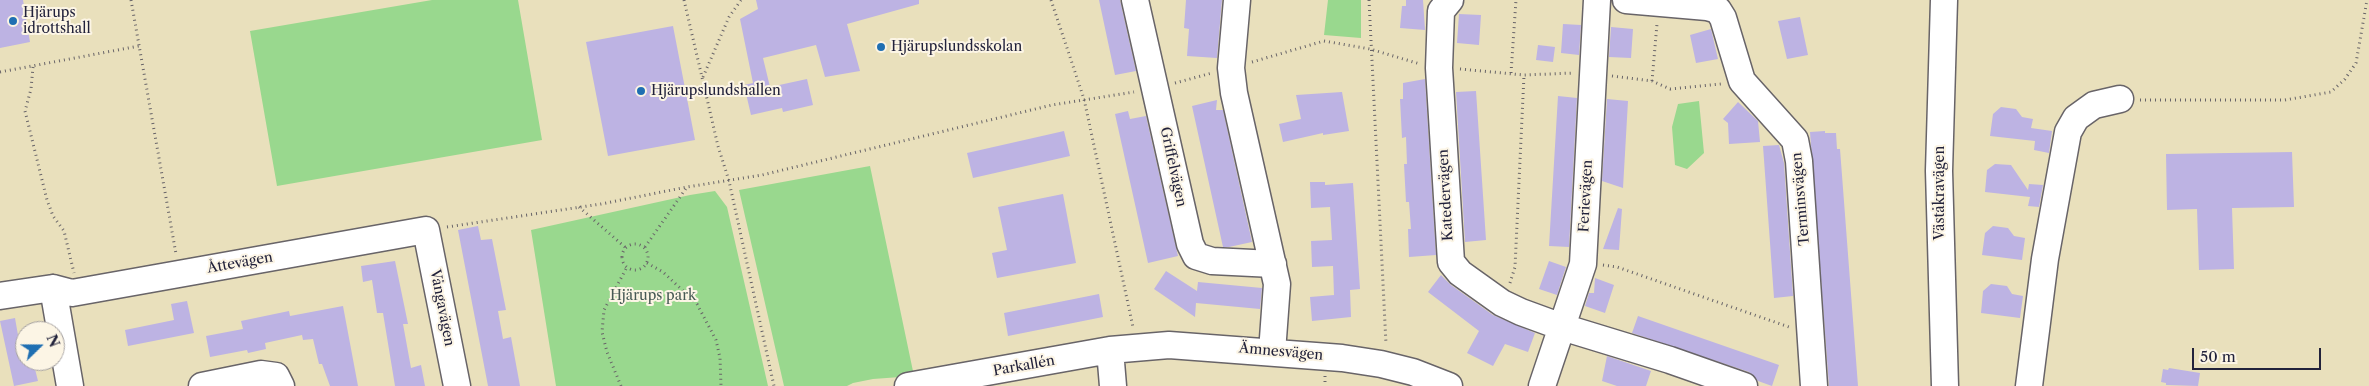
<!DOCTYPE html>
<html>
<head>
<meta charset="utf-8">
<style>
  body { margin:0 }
  #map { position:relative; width:2369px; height:386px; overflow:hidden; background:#e9e0bc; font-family:"Libre Caslon Text",serif }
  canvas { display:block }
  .north { position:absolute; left:15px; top:321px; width:50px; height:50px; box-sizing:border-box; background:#fcf5e5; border:1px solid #a5a1a1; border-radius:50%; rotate:68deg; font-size:14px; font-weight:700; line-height:20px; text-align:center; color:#22223b }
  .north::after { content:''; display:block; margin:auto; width:18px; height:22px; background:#1f6fb2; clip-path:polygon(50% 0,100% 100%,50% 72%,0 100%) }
  .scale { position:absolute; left:2192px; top:348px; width:129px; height:22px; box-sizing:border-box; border:2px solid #22223b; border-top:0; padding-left:6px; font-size:15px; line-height:18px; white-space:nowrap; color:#22223b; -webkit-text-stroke:4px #fcf5e5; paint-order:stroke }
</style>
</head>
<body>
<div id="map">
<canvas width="2369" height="386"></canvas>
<div class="north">N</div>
<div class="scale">50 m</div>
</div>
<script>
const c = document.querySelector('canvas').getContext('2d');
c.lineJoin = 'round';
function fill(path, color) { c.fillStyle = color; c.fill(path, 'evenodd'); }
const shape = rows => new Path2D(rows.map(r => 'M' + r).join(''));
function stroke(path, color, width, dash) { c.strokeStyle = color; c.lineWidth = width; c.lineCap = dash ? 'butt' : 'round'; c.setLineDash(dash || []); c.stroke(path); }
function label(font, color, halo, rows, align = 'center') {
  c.font = font + ' "Libre Caslon Text",serif'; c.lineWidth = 4; c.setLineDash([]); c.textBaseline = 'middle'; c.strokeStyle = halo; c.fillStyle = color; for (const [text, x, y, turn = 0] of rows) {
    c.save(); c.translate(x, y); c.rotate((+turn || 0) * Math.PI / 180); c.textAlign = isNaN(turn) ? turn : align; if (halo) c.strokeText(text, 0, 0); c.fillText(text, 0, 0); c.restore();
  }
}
const green = shape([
  [432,0,518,0,542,140,277,186,250,31],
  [1328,0,1361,0,1361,38,1324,35],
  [1699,101,1704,153,1687,169,1675,165,1672,127,1678,104],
  [870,166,914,376,873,379,853,383,847,386,784,386,739,190],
  [715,191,727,207,768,386,556,386,531,230,690,195]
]);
const building = shape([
  [0,0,23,0,30,42,0,48],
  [756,0,919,0,919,4,847,24,860,71,825,77,816,45,763,58,770,87,807,79,813,105,783,112,782,108,751,115,744,85,753,83,740,19,758,9],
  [1099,0,1120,0,1136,71,1115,75],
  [1186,0,1222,0,1217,58,1187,56,1189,29,1184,28],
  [1406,0,1423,0,1425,30,1400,28,1402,6,1406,6],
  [1459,14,1481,15,1479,45,1457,43],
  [1800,17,1808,55,1787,59,1778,21],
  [1563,24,1581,25,1579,55,1561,53],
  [673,26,695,140,608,156,586,42],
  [1611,27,1633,29,1631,58,1609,57],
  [1711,29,1718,59,1696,63,1690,35],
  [1538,45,1555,47,1553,62,1536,60],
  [1425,79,1436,255,1409,257,1408,229,1411,229,1409,202,1406,202,1404,164,1407,164,1406,137,1402,138,1400,99,1403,99,1403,83],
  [1476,91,1486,240,1465,242,1456,92],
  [1342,92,1349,131,1323,135,1323,133,1283,142,1279,124,1301,119,1296,95],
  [1558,96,1577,98,1569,247,1549,246],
  [1607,99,1628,101,1623,188,1602,181],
  [1217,100,1216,110,1223,110,1252,242,1229,247,1223,247,1192,106],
  [1738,102,1758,121,1760,142,1729,144,1728,123,1723,119],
  [2001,107,2016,109,2022,117,2033,119,2031,128,2052,131,2049,153,2034,150,2035,141,1990,136,1993,114],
  [1128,111,1130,119,1146,116,1178,256,1148,263,1115,114],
  [1064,131,1070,156,973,178,967,153],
  [1825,131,1825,133,1836,133,1837,149,1840,149,1858,386,1829,386,1810,132],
  [1779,145,1784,163,1793,296,1774,298,1763,146],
  [2292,152,2294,207,2232,208,2234,269,2199,270,2197,209,2167,210,2166,154],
  [1995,164,2011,165,2028,190,2029,184,2043,185,2039,207,2028,206,2030,197,1985,192,1987,170],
  [1310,182,1325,182,1325,185,1353,183,1360,289,1350,290,1351,317,1312,321,1310,297,1334,295,1333,266,1312,267,1311,241,1332,240,1330,207,1311,208],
  [1063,194,1076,263,997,278,992,253,1007,250,998,207],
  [1618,208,1622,209,1619,250,1603,249],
  [478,226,481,240,492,239,506,310,498,311,503,339,511,337,520,386,488,386,458,230],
  [1993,226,2008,228,2014,236,2025,238,2022,260,1982,255,1985,233],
  [395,261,408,324,403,324,411,368,421,365,425,386,395,386,383,313,377,313,372,280,363,282,361,266],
  [1549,261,1566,267,1557,295,1539,289],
  [1166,271,1197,291,1198,282,1262,288,1260,309,1196,303,1195,317,1154,289],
  [1441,275,1451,285,1493,315,1535,333,1528,352,1505,344,1493,366,1467,353,1479,331,1428,292],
  [1595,278,1614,285,1605,313,1585,306,1589,293,1594,293],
  [1991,284,2007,286,2012,294,2023,296,2020,318,1981,313,1983,291],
  [1099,294,1103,317,1008,336,1004,313],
  [187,301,194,333,128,346,125,330,174,320,171,304],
  [343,306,358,386,330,386,322,364,319,364,313,339,303,340,302,335,265,343,266,349,248,353,247,350,210,357,206,336,243,329,241,321,289,311,290,316],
  [1638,316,1779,365,1772,386,1758,381,1749,372,1632,333],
  [15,318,19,341,25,340,25,361,33,361,38,381,14,386,0,321],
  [1607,356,1651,371,1646,386,1617,386,1602,381],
  [2169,368,2200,373,2198,386,2166,385,2166,383,2161,382,2163,369,2168,370]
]);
const path = shape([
  [131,0,176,254],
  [684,0,718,146,729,181,774,386],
  [1051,0,1084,99,1133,327],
  [1369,0,1386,344],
  [1252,62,1324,41,1370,49,1420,64],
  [33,67,31,89,25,111,47,200,53,216,64,231,74,273],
  [1460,69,1524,75,1574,73],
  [0,72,139,46],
  [1511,73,1516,0],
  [1612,76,1652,81,1670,89,1721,84],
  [703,77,729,17,741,0],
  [1652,81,1657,24],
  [1175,83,1212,73],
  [2140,100,2285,100,2331,92,2345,79,2356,63,2367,0],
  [579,207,626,248],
  [447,227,601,204,687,187,762,175,1052,105,1134,92],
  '622 257a13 13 0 1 1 26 0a13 13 0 1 1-26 0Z',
  [645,247,687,187],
  [647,263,663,272,697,304,716,340,720,358,721,386],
  [1603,265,1617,267,1789,327],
  [1510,283,1515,267,1524,75],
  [1325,376,1325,386],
  [621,386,607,352,602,332,604,310,627,267]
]);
const minor = shape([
  [1135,0,1190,244,1196,256,1212,261,1273,264],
  [1237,0,1231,68,1234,93,1277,284,1272,352],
  [1450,0,1441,11,1439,68,1451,262,1460,273,1502,303,1521,312,1562,327,1670,360,1744,386],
  [1626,0,1707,7,1718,10,1723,18,1742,81,1795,140,1799,161,1814,386],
  [1944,0,1939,171,1945,386],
  [53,288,70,386],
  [0,296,53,288,72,293,426,230,457,386],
  [1110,350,1113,386],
  [202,386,261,374,276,376,281,386],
  [908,386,1110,350,1169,345,1342,358,1381,364,1413,372,1449,386],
  [1542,386,1583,264,1597,0],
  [2029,386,2045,259,2068,132,2076,118,2094,105,2120,99]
]);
const markers = [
  [13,21,5,"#1f6fb2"],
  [881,47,5,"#1f6fb2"],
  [641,91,5,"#1f6fb2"]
];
const poiNames = [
  ["Hjärups",23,13],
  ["idrottshall",23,29],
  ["Hjärupslundsskolan",891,47],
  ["Hjärupslundshallen",651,91]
];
const streetNames = [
  ["Griffelvägen",1173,167,78],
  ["Väståkravägen",1940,193,-90],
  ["Katedervägen",1446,195,-93],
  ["Ferievägen",1586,196,-87],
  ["Terminsvägen",1801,199,-95],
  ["Åttevägen",240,263,-10],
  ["Vångavägen",442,308,79],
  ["Ämnesvägen",1281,352,5],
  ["Parkallén",1024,366,-10]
];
const parkNames = [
  ["Hjärups park",653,296]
];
fill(green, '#99d88e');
fill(building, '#bdb3e3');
stroke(minor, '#686468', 29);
stroke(path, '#686468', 3, [1, 4]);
stroke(minor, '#fff', 26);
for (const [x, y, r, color] of markers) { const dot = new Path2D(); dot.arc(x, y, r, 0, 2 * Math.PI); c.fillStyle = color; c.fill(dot); stroke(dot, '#fcf5e5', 2); }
label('14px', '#22223b', '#fcf5e5', poiNames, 'left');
label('14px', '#22223b', '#fcf5e5', streetNames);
label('14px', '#465954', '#fcf5e5', parkNames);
</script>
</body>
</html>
